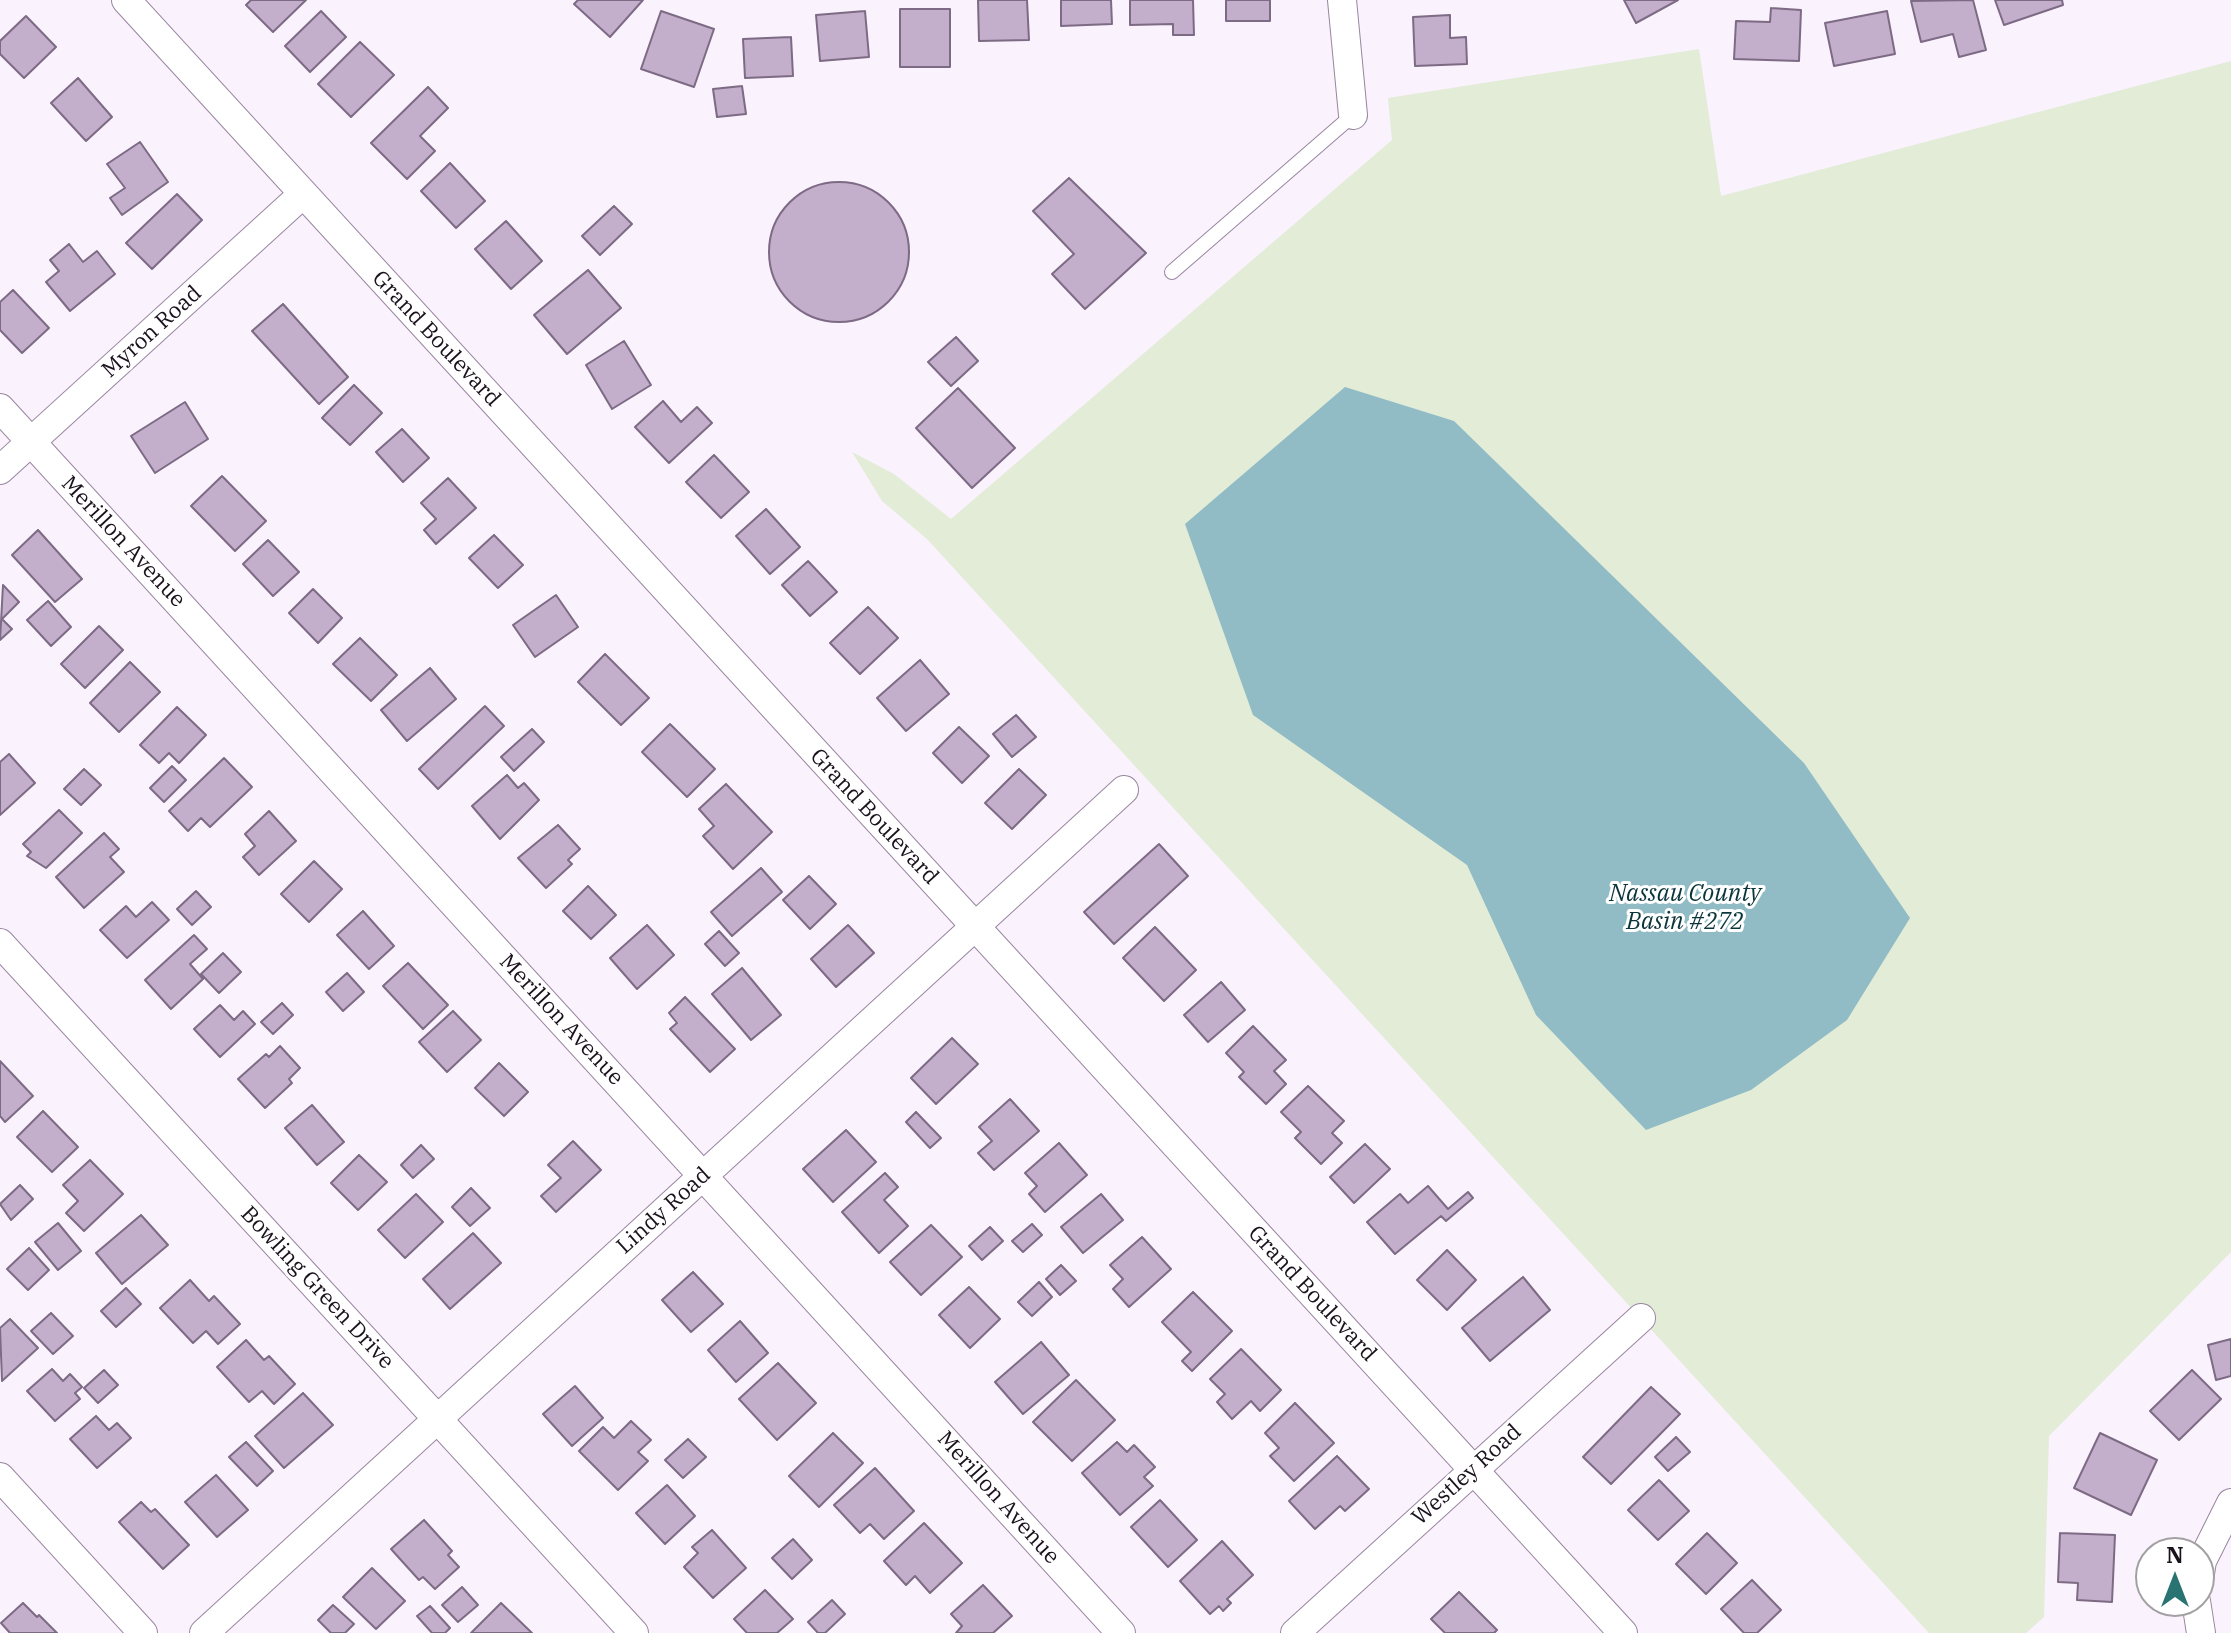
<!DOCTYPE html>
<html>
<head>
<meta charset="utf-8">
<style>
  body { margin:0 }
  #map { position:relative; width:2231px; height:1633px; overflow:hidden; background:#faf2fd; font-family:"IBM Plex Serif",serif }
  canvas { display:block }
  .north { position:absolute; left:2135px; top:1537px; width:80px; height:80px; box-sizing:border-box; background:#fff; border:2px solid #a3a0a4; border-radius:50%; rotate:0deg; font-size:22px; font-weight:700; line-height:32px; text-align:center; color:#19111b }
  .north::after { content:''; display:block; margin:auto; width:28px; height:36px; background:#297373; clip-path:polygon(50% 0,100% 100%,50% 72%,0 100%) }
</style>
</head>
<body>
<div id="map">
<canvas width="2231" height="1633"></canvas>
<div class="north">N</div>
</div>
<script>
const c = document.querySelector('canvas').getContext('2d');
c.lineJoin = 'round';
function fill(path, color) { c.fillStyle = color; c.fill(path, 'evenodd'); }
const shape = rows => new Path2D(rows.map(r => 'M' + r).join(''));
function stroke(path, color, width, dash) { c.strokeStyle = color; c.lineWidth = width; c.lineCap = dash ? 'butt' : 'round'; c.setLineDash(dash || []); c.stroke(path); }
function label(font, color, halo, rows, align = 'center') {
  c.font = font + ' "IBM Plex Serif",serif'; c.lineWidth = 6; c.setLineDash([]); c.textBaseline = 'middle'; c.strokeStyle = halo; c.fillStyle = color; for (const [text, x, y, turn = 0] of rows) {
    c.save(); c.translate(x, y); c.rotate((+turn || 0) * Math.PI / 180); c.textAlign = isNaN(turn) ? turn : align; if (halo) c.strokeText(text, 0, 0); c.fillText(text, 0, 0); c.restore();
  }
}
const green = shape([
  [1699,49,1721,196,2231,61,2231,1252,2049,1436,2044,1617,2026,1633,1929,1633,927,539,882,501,852,452,894,474,951,519,1392,140,1388,98]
]);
const water = shape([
  [1345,387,1454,421,1804,763,1910,918,1847,1020,1751,1090,1646,1130,1536,1015,1467,865,1253,715,1185,524]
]);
const building = shape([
  [251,0,306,0,273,32,246,5,251,0],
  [578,0,643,0,610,37,574,4,578,0],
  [978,0,1027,0,1029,40,979,41,978,0],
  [1061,0,1111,0,1112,24,1061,26,1061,0],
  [1130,0,1193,0,1194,35,1173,35,1173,24,1130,25,1130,0],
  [1226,0,1270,0,1270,21,1226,21,1226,0],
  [1624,0,1678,0,1636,23,1624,0],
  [1973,0,1986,50,1959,57,1953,34,1921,42,1911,1,1973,0],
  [1995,0,2062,0,2063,5,2004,25,1995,0],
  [1771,8,1801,10,1799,61,1734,59,1736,21,1770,22,1771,8],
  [900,9,950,9,950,67,900,67,900,9],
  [321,11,346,37,310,72,285,46,321,11],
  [661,11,714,29,694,87,641,69,661,11],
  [865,11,869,57,820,61,816,15,865,11],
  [1887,11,1895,54,1834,66,1825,23,1887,11],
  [1450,15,1450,38,1466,37,1467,64,1415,66,1413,17,1450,15],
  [26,16,56,47,24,78,0,54,0,41,26,16],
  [791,37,793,76,745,78,743,39,791,37],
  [360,42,394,75,351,117,318,84,360,42],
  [78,78,112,117,86,141,51,103,78,78],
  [742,86,746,114,717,117,713,89,742,86],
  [428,87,448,108,420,136,435,151,407,179,371,143,428,87],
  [140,142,168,182,122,215,110,198,125,188,107,164,140,142],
  [450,163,485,201,456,228,421,191,450,163],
  [1069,178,1146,253,1085,309,1052,274,1074,254,1033,211,1069,178],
  '769 252a70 70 0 1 1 140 0a70 70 0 1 1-140 0Z',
  [177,194,202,220,152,269,126,243,177,194],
  [614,206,632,224,600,255,582,236,614,206],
  [506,221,542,261,511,289,475,249,506,221],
  [69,244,83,262,97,251,115,274,70,311,46,282,59,271,50,260,69,244],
  [588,270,621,308,567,354,534,315,588,270],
  [13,290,49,328,22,353,0,330,0,302,13,290],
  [283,304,348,377,319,404,252,331,283,304],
  [956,337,978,361,951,386,928,362,956,337],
  [624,341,651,385,612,409,586,365,624,341],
  [354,385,382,413,350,445,322,418,354,385],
  [958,388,1015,448,972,488,916,428,958,388],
  [663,401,681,422,697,407,712,423,669,463,635,427,663,401],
  [185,402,208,439,155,473,131,436,185,402],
  [402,429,429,458,403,482,376,452,402,429],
  [714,455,749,492,721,518,686,482,714,455],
  [222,476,266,521,235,551,191,506,222,476],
  [448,478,476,508,436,544,424,530,436,519,421,503,448,478],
  [766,509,800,547,770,574,736,536,766,509],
  [38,530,82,579,55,602,12,555,38,530],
  [494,535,523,565,498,588,469,558,494,535],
  [268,540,299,572,273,596,243,564,268,540],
  [808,561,837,592,810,616,782,585,808,561],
  [3,585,19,602,2,619,12,629,0,640,3,585],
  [313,589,342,618,318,643,289,613,313,589],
  [556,595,578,627,535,657,513,625,556,595],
  [48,601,71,627,51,646,27,620,48,601],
  [868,607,898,638,860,674,830,643,868,607],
  [99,626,123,650,85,688,61,664,99,626],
  [360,638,397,675,371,701,333,664,360,638],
  [605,654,649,698,621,725,578,682,605,654],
  [920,660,949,694,906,731,877,698,920,660],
  [130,662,160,692,119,732,90,703,130,662],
  [430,668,456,699,407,741,381,710,430,668],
  [485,706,504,726,438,789,419,769,485,706],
  [177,707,206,735,179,763,169,753,159,763,140,745,177,707],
  [1016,715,1036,737,1012,757,993,734,1016,715],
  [670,724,715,769,687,797,642,752,670,724],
  [959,727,989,756,962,783,933,753,959,727],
  [532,729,544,742,514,771,501,757,532,729],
  [9,754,35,783,0,815,0,762,9,754],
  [224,758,252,787,210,827,201,818,188,831,169,811,224,758],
  [172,766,186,780,164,802,150,788,172,766],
  [84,769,101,785,81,805,64,789,84,769],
  [1019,769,1046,795,1012,829,985,803,1019,769],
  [507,775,518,788,524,783,539,800,500,839,472,806,507,775],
  [726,784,772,832,733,869,703,836,714,826,699,809,726,784],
  [59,810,82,833,46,868,27,856,31,852,23,844,59,810],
  [269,811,296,841,259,875,243,857,255,846,245,834,269,811],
  [558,825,580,849,568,860,572,864,546,888,518,858,558,825],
  [104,833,119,849,110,857,124,872,84,908,56,877,104,833],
  [1159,844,1188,876,1114,944,1084,912,1159,844],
  [314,861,342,889,309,922,281,894,314,861],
  [761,868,782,892,732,936,711,912,761,868],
  [809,876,836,904,810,929,783,900,809,876],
  [588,886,616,915,591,939,563,911,588,886],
  [196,891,211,907,192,925,177,909,196,891],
  [152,902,169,920,127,958,100,930,126,906,136,917,152,902],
  [363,911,394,946,369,969,337,935,363,911],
  [647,925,674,955,637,989,610,958,647,925],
  [848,925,874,953,836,987,811,959,848,925],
  [1155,927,1196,970,1164,1001,1123,958,1155,927],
  [719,931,739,953,725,966,705,944,719,931],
  [194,935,207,949,190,964,203,979,171,1009,145,980,194,935],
  [223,953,241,972,219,993,201,974,223,953],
  [408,963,448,1005,423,1029,383,986,408,963],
  [742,968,781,1015,751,1040,712,994,742,968],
  [347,973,364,992,343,1011,326,992,347,973],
  [1221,982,1245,1010,1208,1042,1184,1015,1221,982],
  [685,997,735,1049,710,1072,670,1029,677,1023,669,1013,685,997],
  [282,1003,293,1015,273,1034,261,1022,282,1003],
  [220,1005,234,1020,243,1011,255,1024,220,1057,194,1029,220,1005],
  [453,1011,481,1040,447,1072,419,1042,453,1011],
  [1253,1026,1286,1060,1274,1071,1286,1084,1266,1104,1239,1077,1244,1072,1226,1053,1253,1026],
  [952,1038,978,1064,936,1104,911,1078,952,1038],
  [280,1046,300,1068,289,1079,292,1083,265,1108,238,1079,266,1054,269,1057,280,1046],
  [0,1061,33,1096,5,1122,0,1116,0,1061],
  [499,1063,528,1092,504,1116,475,1088,499,1063],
  [1308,1086,1344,1121,1332,1133,1342,1143,1321,1164,1295,1138,1301,1132,1281,1112,1308,1086],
  [1010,1099,1039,1131,994,1170,978,1153,992,1141,979,1127,1010,1099],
  [312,1105,344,1142,317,1165,285,1128,312,1105],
  [43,1111,78,1147,52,1172,17,1137,43,1111],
  [916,1112,941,1138,930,1148,906,1122,916,1112],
  [846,1130,876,1162,833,1202,803,1169,846,1130],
  [573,1141,601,1170,556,1212,541,1196,561,1178,548,1165,573,1141],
  [1059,1143,1087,1175,1045,1212,1029,1194,1037,1186,1025,1173,1059,1143],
  [1365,1144,1390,1169,1354,1203,1330,1177,1365,1144],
  [421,1145,434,1159,413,1178,401,1165,421,1145],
  [359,1155,387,1182,358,1210,331,1183,359,1155],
  [90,1160,123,1194,84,1231,66,1213,78,1201,63,1185,90,1160],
  [885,1173,898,1187,884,1200,908,1226,879,1253,842,1212,885,1173],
  [20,1185,33,1199,11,1220,0,1204,20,1185],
  [1428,1186,1448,1209,1468,1192,1473,1198,1446,1221,1441,1216,1395,1254,1367,1222,1400,1194,1408,1203,1428,1186],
  [471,1188,490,1208,470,1226,452,1207,471,1188],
  [416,1194,443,1222,405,1258,378,1230,416,1194],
  [1101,1194,1123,1220,1083,1253,1061,1227,1101,1194],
  [141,1215,168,1245,122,1284,96,1253,141,1215],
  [58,1223,81,1251,58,1270,35,1242,58,1223],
  [1032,1224,1042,1235,1023,1252,1012,1241,1032,1224],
  [931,1225,962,1257,921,1295,890,1262,931,1225],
  [990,1227,1003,1241,982,1260,969,1246,990,1227],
  [473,1233,501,1263,450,1309,423,1279,473,1233],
  [1142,1237,1171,1269,1129,1307,1113,1289,1123,1279,1110,1265,1142,1237],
  [29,1248,49,1270,28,1290,7,1269,29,1248],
  [1447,1250,1476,1280,1447,1310,1417,1280,1447,1250],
  [1061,1265,1076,1281,1060,1295,1046,1279,1061,1265],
  [693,1272,723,1304,691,1332,662,1300,693,1272],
  [1523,1277,1550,1310,1490,1361,1462,1328,1523,1277],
  [190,1280,209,1301,214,1296,240,1324,218,1344,206,1331,193,1343,160,1308,190,1280],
  [1039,1282,1052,1297,1032,1316,1018,1302,1039,1282],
  [969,1287,1000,1319,970,1348,939,1315,969,1287],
  [126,1288,141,1304,116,1327,101,1311,126,1288],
  [1193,1292,1232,1331,1192,1371,1182,1361,1191,1352,1162,1322,1193,1292],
  [51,1313,73,1336,53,1354,31,1331,51,1313],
  [10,1319,38,1348,2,1381,0,1328,10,1319],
  [740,1321,768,1353,736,1382,708,1350,740,1321],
  [2231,1339,2231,1376,2216,1380,2208,1345,2231,1339],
  [246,1340,264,1360,269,1356,295,1384,274,1404,262,1391,249,1402,217,1367,246,1340],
  [1041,1342,1069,1375,1023,1414,995,1382,1041,1342],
  [1241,1349,1281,1390,1260,1411,1251,1401,1232,1419,1217,1402,1225,1394,1210,1379,1241,1349],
  [778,1363,816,1403,777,1440,739,1399,778,1363],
  [52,1369,63,1381,70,1374,82,1387,75,1393,80,1399,55,1421,27,1391,52,1369],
  [104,1370,118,1385,98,1403,84,1388,104,1370],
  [2192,1370,2221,1399,2179,1440,2150,1411,2192,1370],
  [1076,1380,1115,1420,1072,1461,1033,1422,1076,1380],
  [575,1386,603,1418,572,1446,543,1414,575,1386],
  [1651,1387,1680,1414,1611,1484,1583,1457,1651,1387],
  [303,1393,333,1425,284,1468,255,1436,303,1393],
  [1295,1403,1334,1443,1294,1481,1270,1456,1279,1448,1265,1433,1295,1403],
  [96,1416,109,1430,117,1423,131,1438,97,1468,70,1439,96,1416],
  [631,1421,651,1440,638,1452,648,1461,618,1490,579,1451,603,1427,614,1438,631,1421],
  [833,1433,863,1463,819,1507,789,1476,833,1433],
  [2100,1433,2157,1460,2131,1515,2074,1488,2100,1433],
  [1676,1437,1690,1452,1668,1471,1655,1457,1676,1437],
  [688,1439,706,1457,683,1478,665,1460,688,1439],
  [246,1442,273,1471,257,1486,229,1457,246,1442],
  [1117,1442,1127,1452,1134,1445,1155,1467,1144,1477,1153,1486,1120,1515,1082,1473,1117,1442],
  [1337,1456,1369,1489,1345,1511,1340,1506,1315,1529,1289,1501,1337,1456],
  [875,1468,914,1511,884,1539,870,1524,860,1533,834,1505,875,1468],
  [216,1475,248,1510,217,1537,185,1502,216,1475],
  [1659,1480,1689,1511,1658,1540,1628,1510,1659,1480],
  [667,1485,695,1516,665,1544,636,1513,667,1485],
  [1160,1500,1197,1540,1168,1567,1131,1527,1160,1500],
  [141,1502,151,1512,155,1509,189,1545,163,1569,119,1522,141,1502],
  [424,1520,452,1551,448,1555,459,1567,435,1589,423,1577,419,1580,391,1549,424,1520],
  [924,1523,962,1563,930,1593,915,1576,906,1585,884,1561,924,1523],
  [712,1530,746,1568,713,1598,684,1567,698,1553,692,1547,712,1530],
  [1707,1533,1737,1563,1706,1594,1676,1564,1707,1533],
  [2060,1533,2115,1535,2112,1602,2077,1600,2078,1583,2058,1582,2060,1533],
  [793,1539,812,1560,792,1579,772,1558,793,1539],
  [1222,1541,1253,1575,1227,1599,1231,1603,1223,1611,1219,1606,1210,1614,1180,1581,1222,1541],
  [372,1568,405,1601,376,1629,343,1597,372,1568],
  [1752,1580,1781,1610,1757,1633,1744,1633,1721,1609,1752,1580],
  [983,1585,1012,1616,993,1633,956,1633,962,1626,951,1614,983,1585],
  [462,1587,478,1605,458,1622,442,1605,462,1587],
  [765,1590,793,1619,777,1633,747,1633,734,1619,765,1590],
  [1459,1592,1497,1630,1494,1633,1445,1633,1431,1619,1459,1592],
  [832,1600,845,1614,825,1633,818,1633,808,1622,832,1600],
  [23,1603,37,1617,39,1615,57,1633,10,1633,1,1623,23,1603],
  [501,1603,532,1633,471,1633,501,1603],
  [333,1605,354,1624,345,1633,331,1633,318,1620,333,1605],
  [430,1606,450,1628,445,1633,432,1633,417,1616,430,1606]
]);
const lane = shape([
  [1172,272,1353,115]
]);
const street = shape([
  [126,0,1623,1633],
  [1342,0,1353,115],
  [0,408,1121,1633],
  [0,470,303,194],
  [0,943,634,1633],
  [0,1477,143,1633],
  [2199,1580,2202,1561,2231,1503],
  [2196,1601,2201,1633],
  [204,1633,1124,790],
  [1295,1633,1641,1318]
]);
const streetNames = [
  ["Myron Road",152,332,-42],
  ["Grand Boulevard",436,339,47],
  ["Merillon Avenue",123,542,47],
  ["Grand Boulevard",874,817,47],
  ["Merillon Avenue",561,1020,47],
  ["Lindy Road",664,1211,-42],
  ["Bowling Green Drive",317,1288,47],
  ["Grand Boulevard",1312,1294,47],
  ["Westley Road",1467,1475,-42],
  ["Merillon Avenue",998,1498,48]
];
const waterNames = [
  ["Nassau County",1685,894],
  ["Basin #272",1685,922]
];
fill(green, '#e2ecd7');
fill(water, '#91bcc5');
fill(building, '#c3aecb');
stroke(building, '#7d6a84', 2);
stroke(lane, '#9986a0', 16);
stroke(street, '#9986a0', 30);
stroke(lane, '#fff', 14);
stroke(street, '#fff', 28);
label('22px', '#19111b', '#fff', streetNames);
label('italic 24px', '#0b353c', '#fff', waterNames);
</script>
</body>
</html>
